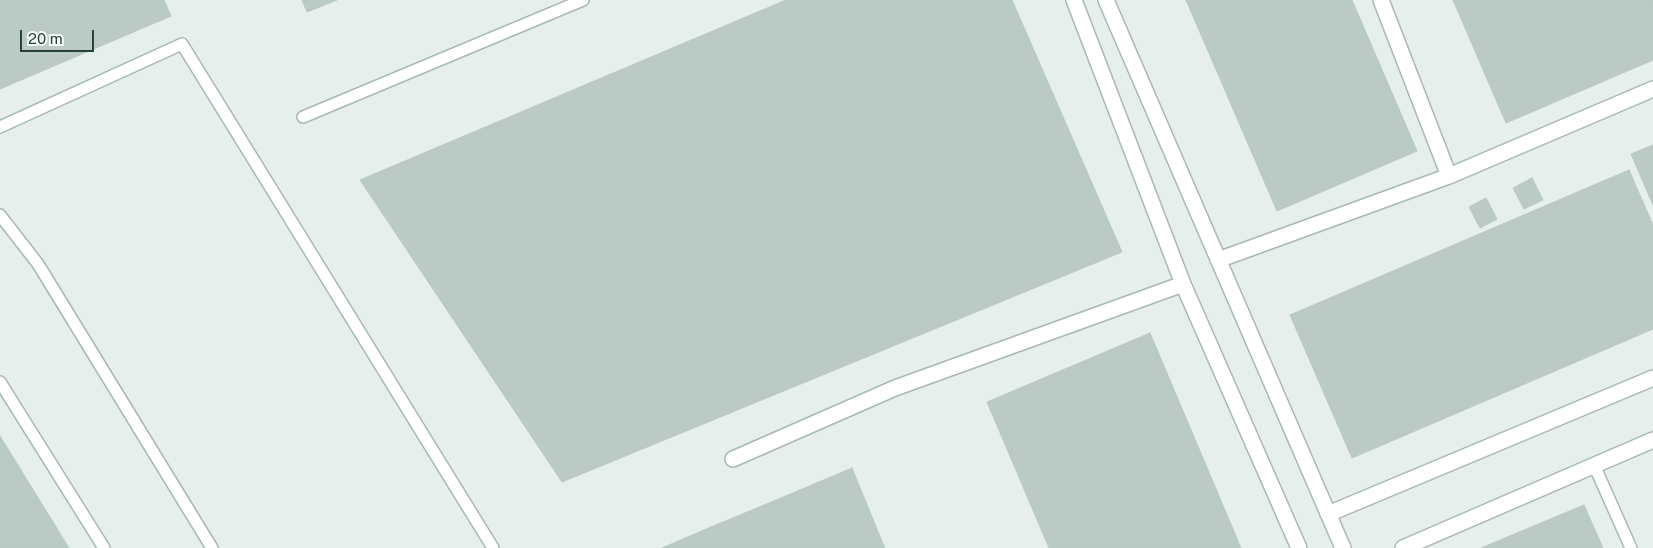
<!DOCTYPE html>
<html>
<head>
<meta charset="utf-8">
<style>
  body { margin:0 }
  #map { position:relative; width:1653px; height:548px; overflow:hidden; background:#e6efeb; font-family:"Public Sans",sans-serif }
  canvas { display:block }
  .scale { position:absolute; left:20px; top:30px; width:74px; height:22px; box-sizing:border-box; border:2px solid #24423a; border-top:0; padding-left:6px; font-size:15px; line-height:18px; white-space:nowrap; color:#24423a; -webkit-text-stroke:4px #f7fbf9; paint-order:stroke }
</style>
</head>
<body>
<div id="map">
<canvas width="1653" height="548"></canvas>
<div class="scale">20 m</div>
</div>
<script>
const c = document.querySelector('canvas').getContext('2d');
c.lineJoin = 'round';
function fill(path, color) { c.fillStyle = color; c.fill(path, 'evenodd'); }
const shape = rows => new Path2D(rows.map(r => 'M' + r).join(''));
function stroke(path, color, width, dash) { c.strokeStyle = color; c.lineWidth = width; c.lineCap = dash ? 'butt' : 'round'; c.setLineDash(dash || []); c.stroke(path); }
const building = shape([
  [0,0,164,0,171,16,0,89,0,0],
  [302,0,337,0,307,12,302,0],
  [786,0,1012,0,1122,252,562,482,360,180,786,0],
  [1186,0,1352,0,1417,151,1277,211,1186,0],
  [1453,0,1653,0,1653,60,1506,123,1453,0],
  [1653,145,1653,205,1631,154,1653,145],
  [1629,170,1653,225,1653,329,1352,458,1290,315,1629,170],
  [1532,178,1543,200,1524,209,1513,188,1532,178],
  [1486,198,1497,219,1480,228,1469,207,1486,198],
  [1150,333,1241,548,1049,548,987,402,1150,333],
  [0,436,69,548,0,548,0,436],
  [852,468,881,539,861,548,802,548,781,498,852,468],
  [781,498,802,548,720,548,711,527,781,498],
  [1584,505,1603,548,1481,548,1584,505],
  [711,527,720,548,662,548,711,527],
  [881,539,885,548,861,548,881,539]
]);
const service = shape([
  [303,117,583,0],
  [0,127,182,44,493,548],
  [0,215,38,264,212,548],
  [0,382,104,548],
  [1594,465,1631,548]
]);
const minor = shape([
  [1074,0,1183,284,1299,548],
  [1106,0,1343,548],
  [1449,176,1653,89],
  [1218,260,1449,176,1381,0],
  [733,459,895,388,1183,284],
  [1328,514,1653,378],
  [1403,548,1653,440]
]);
fill(building, '#bbcac4');
stroke(building, '#b8c9c2', 1);
stroke(service, '#a8b8b2', 14);
stroke(minor, '#a8b8b2', 18);
stroke(service, '#fff', 11);
stroke(minor, '#fff', 15);
</script>
</body>
</html>
